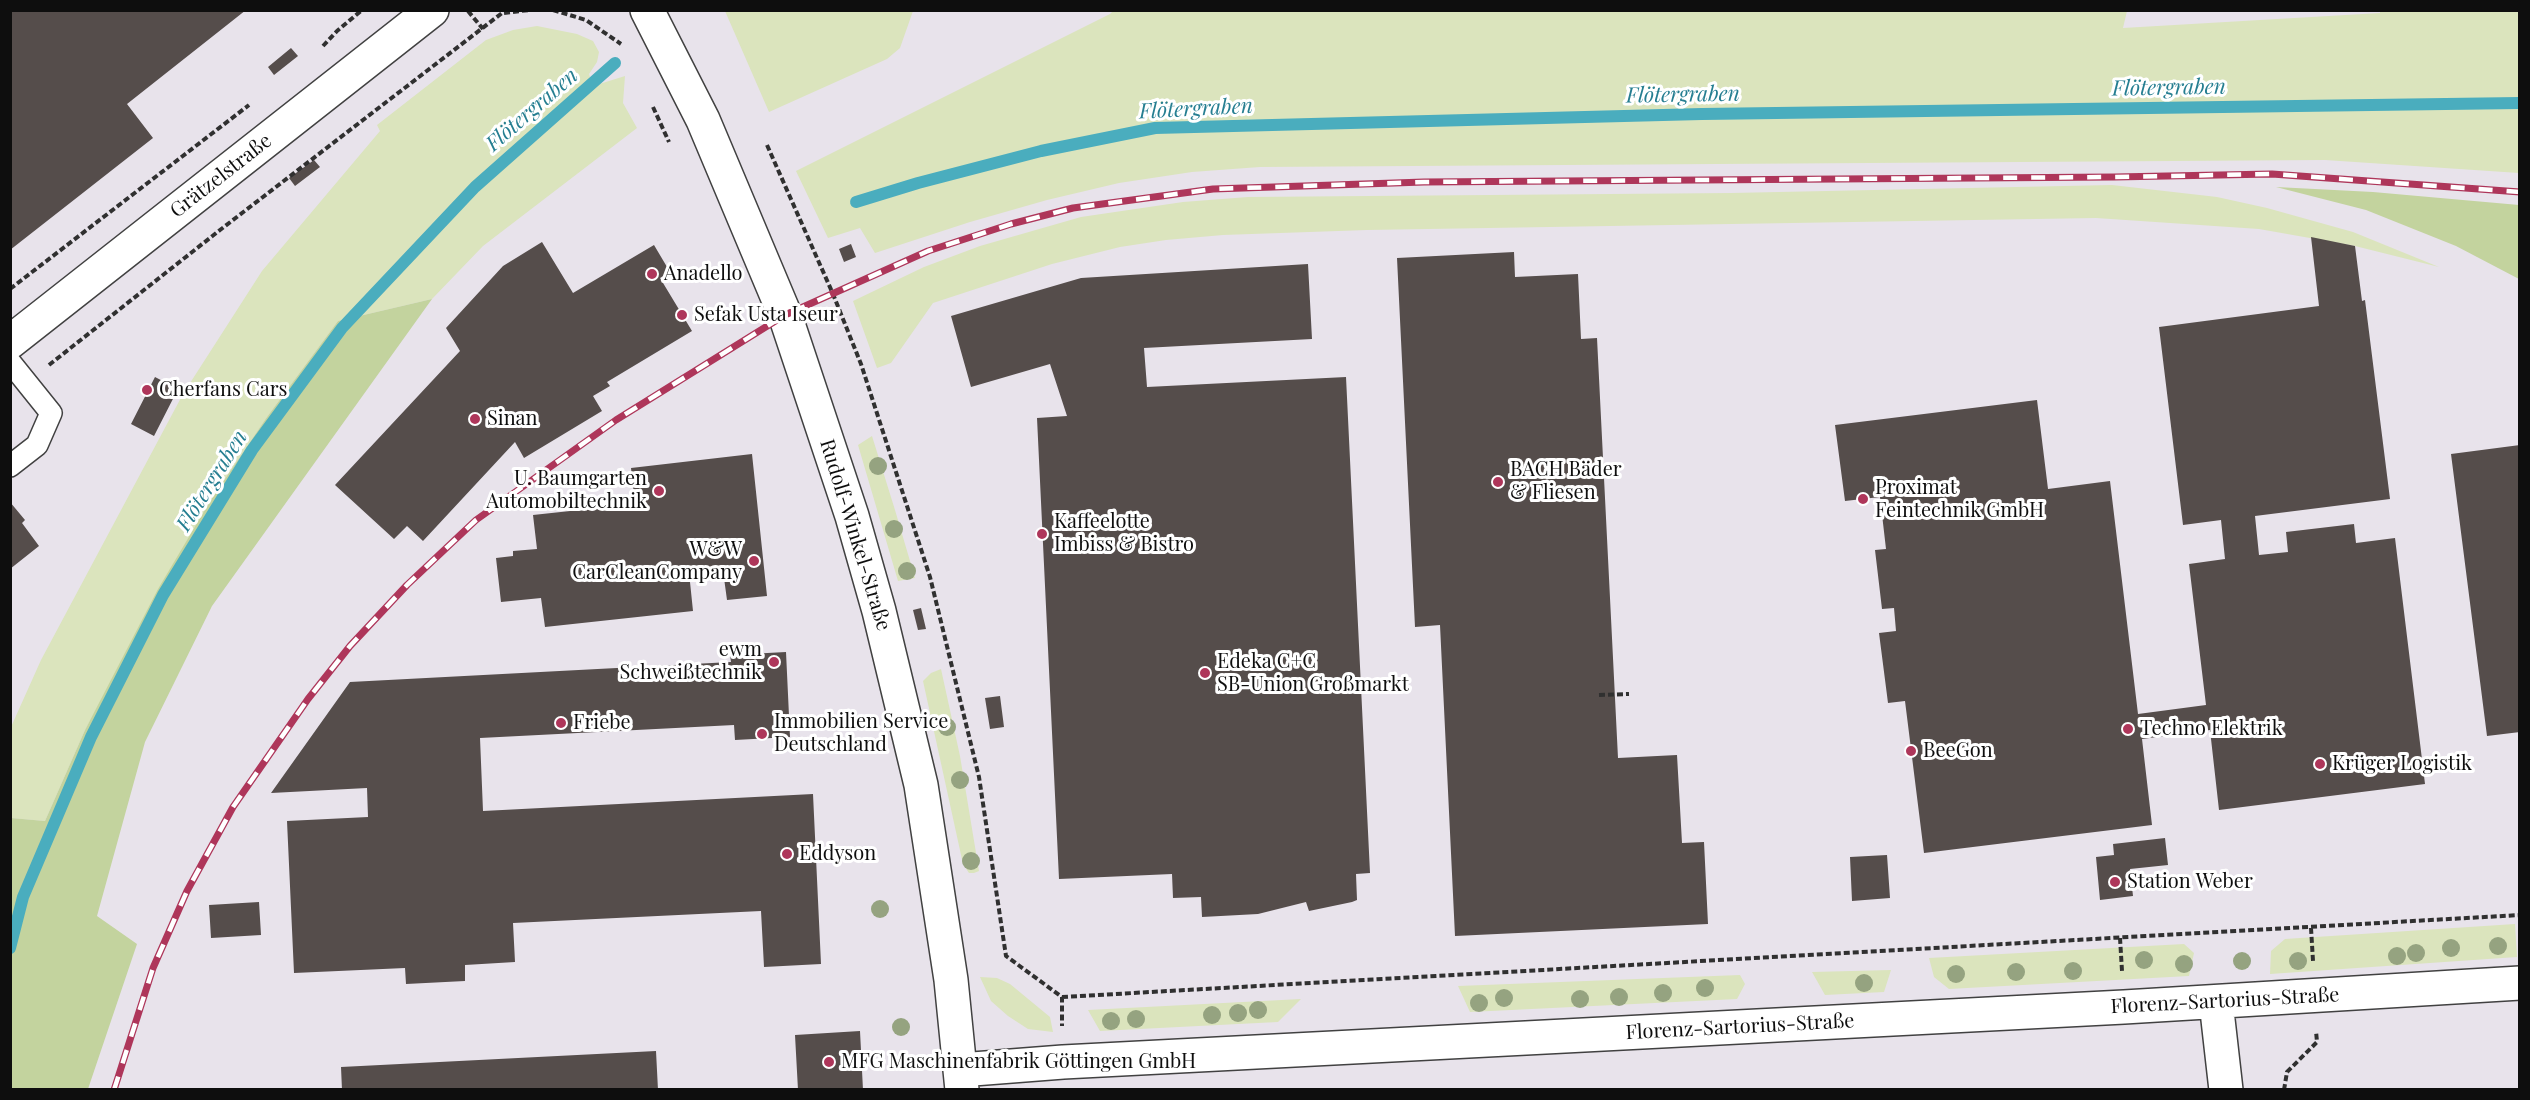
<!DOCTYPE html>
<html>
<head>
<meta charset="utf-8">
<style>
  body { margin:0 }
  #map { position:relative; width:2530px; height:1100px; overflow:hidden; background:#fdf7f0; font-family:"Playfair Display",serif }
  canvas { display:block }
  .frame { position:absolute; inset:0; border:12px solid #0e0e0e; pointer-events:none }
</style>
</head>
<body>
<div id="map">
<canvas width="2530" height="1100"></canvas>
<div class="frame"></div>
</div>
<script>
const c = document.querySelector('canvas').getContext('2d');
c.lineJoin = 'round';
function fill(path, color) { c.fillStyle = color; c.fill(path, 'evenodd'); }
const shape = rows => new Path2D(rows.map(r => 'M' + r).join(''));
function stroke(path, color, width, dash) { c.strokeStyle = color; c.lineWidth = width; c.lineCap = dash ? 'butt' : 'round'; c.setLineDash(dash || []); c.stroke(path); }
function label(font, color, halo, rows, align = 'center') {
  c.font = font + ' "Playfair Display",serif'; c.lineWidth = 6; c.setLineDash([]); c.textBaseline = 'middle'; c.strokeStyle = halo; c.fillStyle = color; for (const [text, x, y, turn = 0] of rows) {
    c.save(); c.translate(x, y); c.rotate((+turn || 0) * Math.PI / 180); c.textAlign = isNaN(turn) ? turn : align; if (halo) c.strokeText(text, 0, 0); c.fillText(text, 0, 0); c.restore();
  }
}
const industrial = shape([
  [10,11,2519,11,2519,1089,11,1089]
]);
const green = shape([
  [725,11,725,10,913,11,900,48,887,59,769,112],
  [2380,11,2519,11,2519,173,2325,160,1260,167,1192,172,1119,183,1047,200,970,222,875,253,860,228,828,238,796,171,1110,14,1113,11,2127,11,2123,28,2380,13],
  [537,26,577,34,593,41,599,52,597,62,589,74,593,86,625,76,623,103,637,128,483,246,432,299,338,321,267,417,212,498,85,730,45,821,11,818,11,727,41,660,183,394,262,271,380,131,377,125,486,40,513,30],
  [2112,185,2217,197,2267,208,2353,232,2439,267,2355,246,2259,229,2096,218,1367,230,1223,235,1166,240,1120,247,1052,264,933,303,891,363,877,368,853,301,924,267,980,246,1081,217,1183,202,1248,197,1731,193],
  [872,436,895,510,915,578,898,581,858,445],
  [941,669,960,756,979,871,974,873,969,873,963,864,923,681,931,673],
  [2515,924,2517,957,2270,974,2271,951,2285,939],
  [2184,944,2194,953,2189,976,1949,989,1934,977,1929,958],
  [1891,970,1884,992,1825,995,1812,972],
  [1740,975,1745,984,1737,999,1470,1012,1458,986],
  [980,977,997,978,1010,984,1050,1017,1053,1032,1028,1029,1008,1016,991,1001],
  [1301,999,1278,1022,1100,1031,1088,1010]
]);
const forest = shape([
  [2276,187,2373,192,2519,205,2519,279,2456,246,2366,210],
  [432,299,212,606,145,742,97,916,137,944,88,1089,11,1089,11,818,45,821,85,730,158,589,212,498,267,417,338,321]
]);
const stream = shape([
  [856,202,918,183,1041,151,1155,128,1702,114,2520,103],
  [10,948,23,897,91,737,163,595,252,450,342,328,475,187,615,63]
]);
const building = shape([
  [10,10,246,10,127,104,153,138,10,250],
  [291,48,298,56,274,75,268,67],
  [314,160,320,167,295,186,289,178],
  [2311,237,2355,246,2362,301,2365,300,2390,499,2255,516,2259,555,2288,552,2286,532,2354,524,2356,543,2395,538,2425,784,2219,810,2210,730,2142,739,2152,825,1924,853,1905,701,1888,703,1879,633,1896,631,1894,608,1882,609,1875,550,1886,549,1880,497,1845,501,1835,425,2037,400,2048,489,2110,481,2138,714,2206,705,2189,564,2225,559,2221,520,2183,525,2159,327,2319,306],
  [542,242,573,293,654,245,670,272,660,278,692,331,607,382,610,386,593,396,602,411,524,458,515,442,423,541,407,526,394,539,335,485,460,351,446,328,503,266],
  [851,244,856,257,844,262,839,249],
  [1514,252,1515,277,1578,274,1581,339,1597,338,1618,758,1677,755,1682,843,1704,842,1708,924,1455,936,1440,625,1415,627,1397,258],
  [1308,264,1312,339,1144,348,1147,387,1346,377,1370,873,1356,874,1357,900,1352,902,1309,911,1306,902,1258,914,1202,917,1201,897,1173,898,1172,874,1059,879,1037,418,1067,416,1050,364,971,387,951,316,1081,278],
  [155,377,178,389,154,436,131,424],
  [2520,445,2520,732,2487,736,2451,454],
  [752,454,767,596,727,600,724,578,690,582,693,611,545,627,541,598,501,602,496,558,513,556,513,551,537,549,533,515,635,504,631,468],
  [10,502,25,520,22,523,39,546,10,569],
  [921,608,926,629,918,630,913,610],
  [786,652,790,737,735,740,734,725,480,738,483,811,813,794,821,964,764,967,761,911,513,923,515,962,465,965,465,981,406,984,405,968,294,973,287,821,368,817,367,788,271,793,350,682,731,662,730,655],
  [1000,696,1004,727,990,729,985,698],
  [2165,838,2168,865,2130,869,2133,896,2100,900,2096,857,2114,855,2113,844],
  [1887,855,1890,898,1852,901,1850,857],
  [259,902,261,935,211,938,209,905],
  [860,1031,863,1090,798,1090,795,1035],
  [656,1051,658,1090,342,1090,341,1067]
]);
const path = shape([
  [553,10,586,20,621,44],
  [468,11,483,29],
  [504,13,529,10],
  [323,46,337,31,362,10],
  [653,107,669,142],
  [767,145,833,294,861,364,930,577,979,777,1006,956,1062,997,1062,1026],
  [10,289,249,105],
  [49,365,220,230,506,10],
  [1599,695,1629,694],
  [2311,928,2313,961],
  [2120,938,2122,971],
  [1062,997,2520,915],
  [2284,1090,2287,1072,2317,1042,2316,1031]
]);
const service = shape([
  [10,362,51,413,37,445,10,466]
]);
const minor = shape([
  [647,10,703,120,785,315,852,516,879,611,921,785,951,980,962,1090],
  [10,342,432,10],
  [2216,1002,2226,1090],
  [960,1070,1063,1062,2124,1007,2520,983]
]);
const rail = shape([
  [114,1090,153,968,187,891,233,807,308,699,350,646,407,585,476,520,616,420,785,315,928,251,1011,224,1073,208,1213,189,1424,182,2114,177,2272,174,2520,192]
]);
const trees = [
  [878,466],
  [894,529],
  [907,571],
  [947,727],
  [960,780],
  [971,861],
  [880,909],
  [2498,946],
  [2451,948],
  [2416,953],
  [2397,956],
  [2144,960],
  [2242,961],
  [2298,961],
  [2184,964],
  [2073,971],
  [2016,972],
  [1956,974],
  [1864,983],
  [1705,988],
  [1663,993],
  [1619,997],
  [1504,998],
  [1580,999],
  [1479,1003],
  [1258,1010],
  [1238,1013],
  [1212,1015],
  [1136,1019],
  [1111,1021],
  [901,1027]
];
const markers = [
  [652,274,6,"#ae365a"],
  [682,315,6,"#ae365a"],
  [147,390,6,"#ae365a"],
  [475,419,6,"#ae365a"],
  [1498,482,6,"#ae365a"],
  [659,491,6,"#ae365a"],
  [1863,499,6,"#ae365a"],
  [1042,534,6,"#ae365a"],
  [754,561,6,"#ae365a"],
  [774,662,6,"#ae365a"],
  [1205,673,6,"#ae365a"],
  [561,723,6,"#ae365a"],
  [2128,729,6,"#ae365a"],
  [762,734,6,"#ae365a"],
  [1911,751,6,"#ae365a"],
  [2320,764,6,"#ae365a"],
  [787,854,6,"#ae365a"],
  [2115,882,6,"#ae365a"],
  [829,1062,6,"#ae365a"]
];
const streetNames = [
  ["Grätzelstraße",221,176,-38],
  ["Rudolf-Winkel-Straße",855,535,73],
  ["Florenz-Sartorius-Straße",2225,1001,-3],
  ["Florenz-Sartorius-Straße",1740,1027,-3]
];
const poiNames = [
  ["Anadello",664,274],
  ["Sefak Usta Iseur",694,315],
  ["Cherfans Cars",159,390],
  ["Sinan",487,419],
  ["BACH Bäder",1510,470],
  ["& Fliesen",1510,493],
  ["U. Baumgarten",647,479,"right"],
  ["Automobiltechnik",647,502,"right"],
  ["Proximat",1875,488],
  ["Feintechnik GmbH",1875,511],
  ["Kaffeelotte",1054,522],
  ["Imbiss & Bistro",1054,545],
  ["W&W",742,550,"right"],
  ["CarCleanCompany",742,573,"right"],
  ["ewm",762,650,"right"],
  ["Schweißtechnik",762,673,"right"],
  ["Edeka C+C",1217,662],
  ["SB-Union Großmarkt",1217,685],
  ["Immobilien Service",774,722],
  ["Deutschland",774,745],
  ["Friebe",573,723],
  ["Techno Elektrik",2140,729],
  ["BeeGon",1923,751],
  ["Krüger Logistik",2332,764],
  ["Eddyson",799,854],
  ["Station Weber",2127,882],
  ["MFG Maschinenfabrik Göttingen GmbH",841,1062]
];
const waterNames = [
  ["Flötergraben",2169,88,-1],
  ["Flötergraben",1683,95,-1],
  ["Flötergraben",1196,109,-3],
  ["Flötergraben",532,110,-41],
  ["Flötergraben",212,481,-58]
];
fill(industrial, '#e8e3eb');
fill(green, '#dbe4bd');
fill(forest, '#c3d39e');
stroke(stream, '#4aadbe', 12);
fill(building, '#554d4b');
stroke(service, '#414141', 24);
stroke(minor, '#414141', 36);
stroke(path, '#303030', 4, [6, 3]);
stroke(service, '#fff', 21);
stroke(minor, '#fff', 33);
stroke(rail, '#ae365a', 7);
stroke(rail, '#fff', 4.5, [14]);
c.fillStyle = '#95a380';
for (const [x, y] of trees) { c.beginPath(); c.arc(x, y, 9, 0, 2 * Math.PI); c.fill(); }
for (const [x, y, r, color] of markers) { const dot = new Path2D(); dot.arc(x, y, r, 0, 2 * Math.PI); c.fillStyle = color; c.fill(dot); stroke(dot, '#fff', 2); }
label('20px', '#0e0e0e', '#fff', streetNames);
label('20px', '#0e0e0e', '#fff', poiNames, 'left');
label('italic 21px', '#257e91', '#fff', waterNames);
</script>
</body>
</html>
